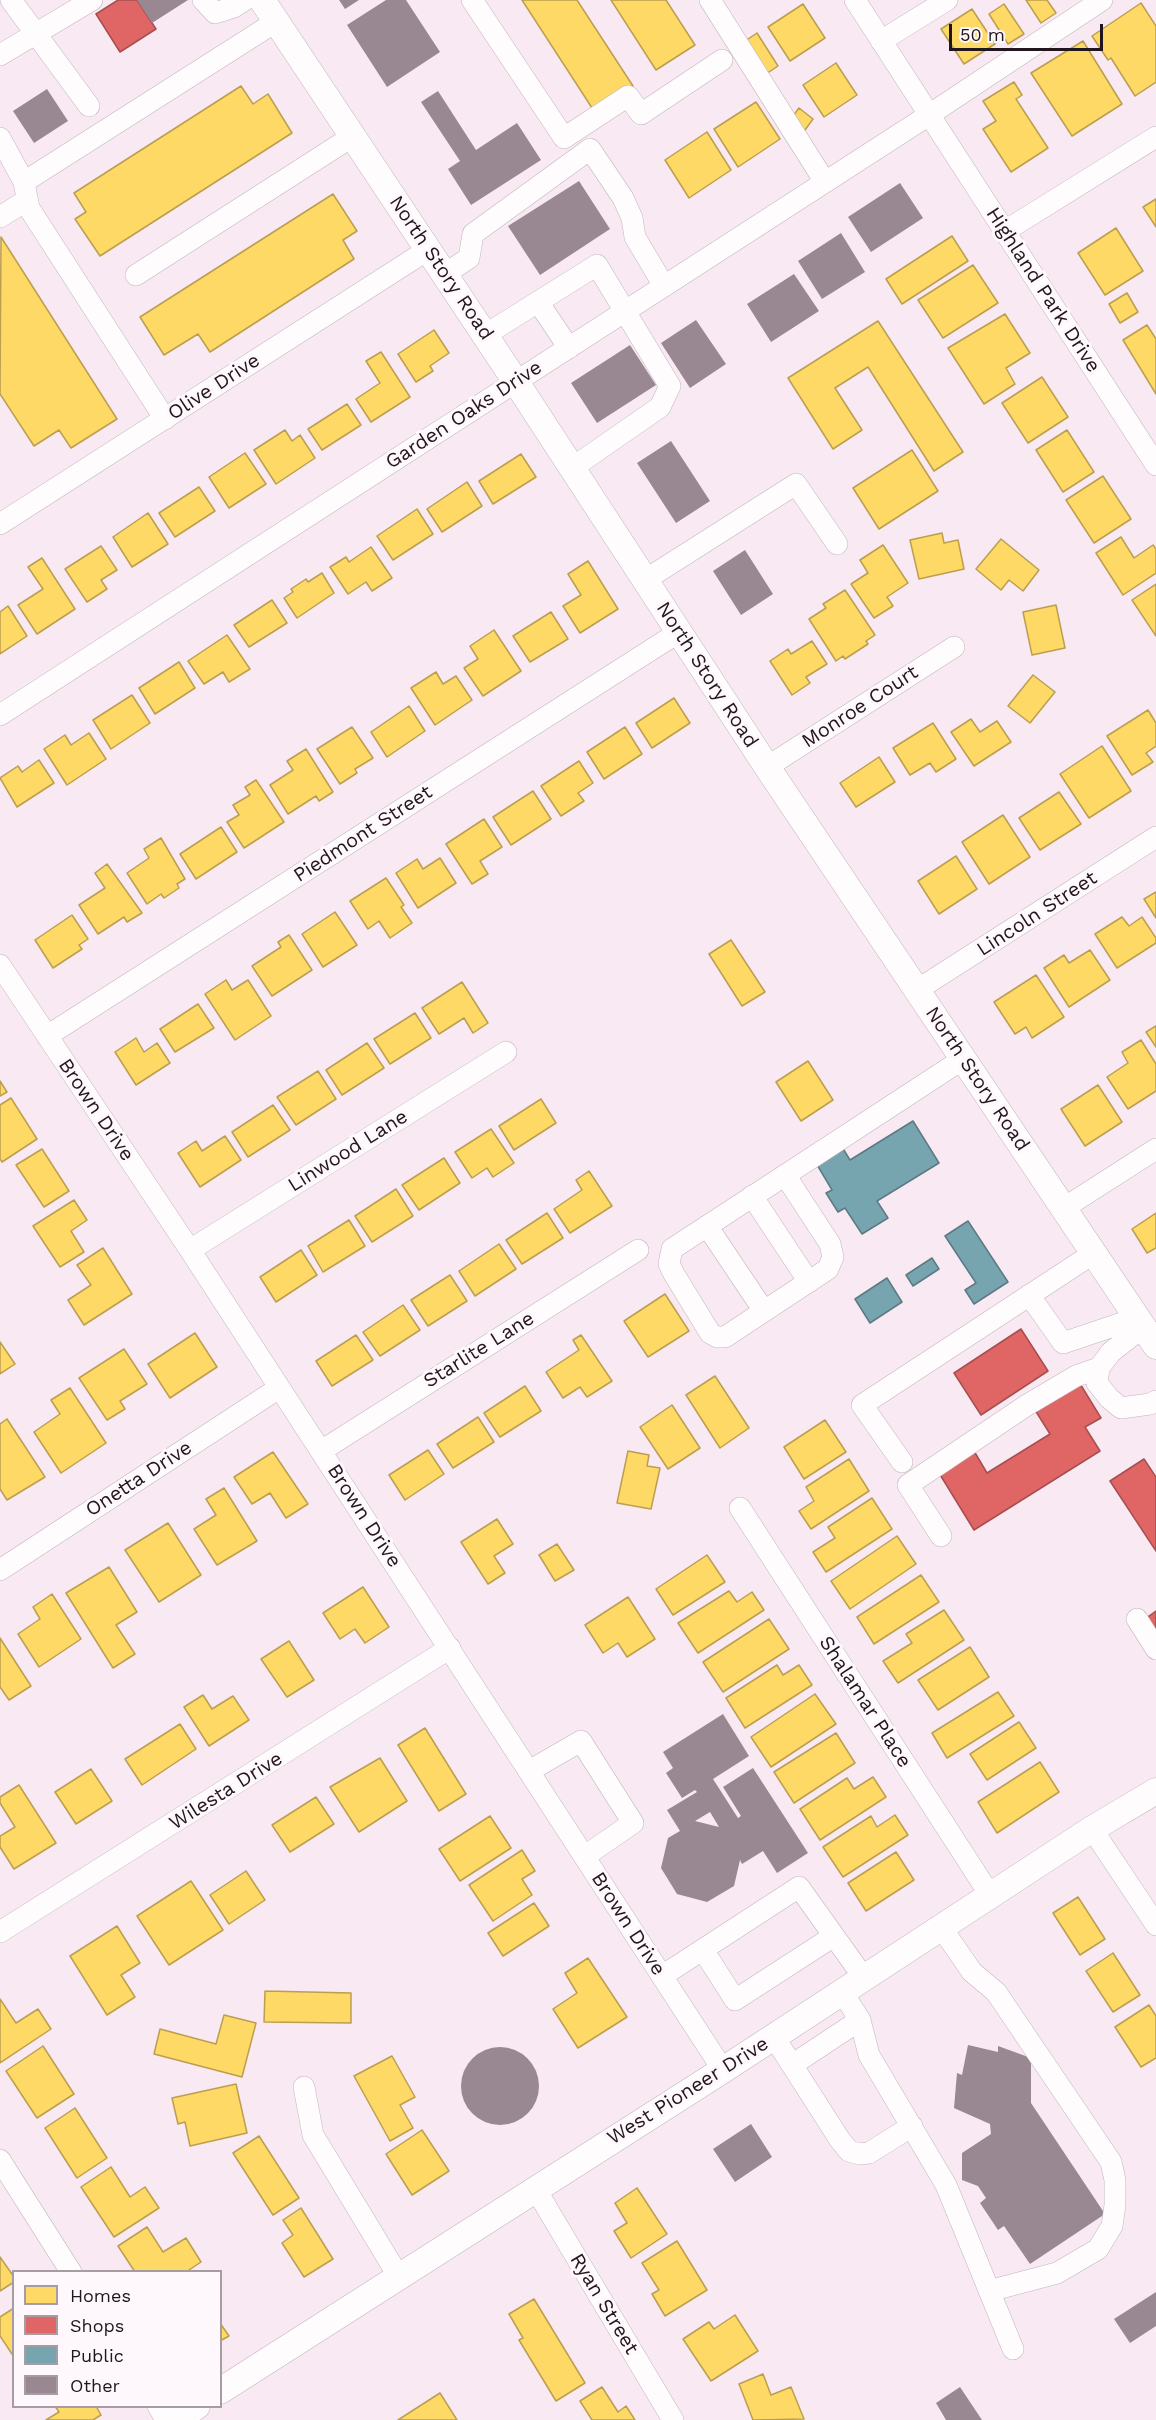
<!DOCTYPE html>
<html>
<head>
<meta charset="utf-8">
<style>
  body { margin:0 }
  #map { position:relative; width:1156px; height:2420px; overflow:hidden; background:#f8e9f2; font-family:"Work Sans",sans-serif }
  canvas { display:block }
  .legend { position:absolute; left:12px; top:2270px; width:210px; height:138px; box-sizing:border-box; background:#fef7fb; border:2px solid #a69da2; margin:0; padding:8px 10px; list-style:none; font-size:18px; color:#21161d }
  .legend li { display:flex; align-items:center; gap:12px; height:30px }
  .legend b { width:30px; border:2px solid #a69da2 }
  .scale { position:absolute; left:949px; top:24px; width:154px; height:27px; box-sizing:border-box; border:3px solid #21161d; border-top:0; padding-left:8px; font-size:18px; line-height:21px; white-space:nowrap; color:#21161d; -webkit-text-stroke:4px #fef7fb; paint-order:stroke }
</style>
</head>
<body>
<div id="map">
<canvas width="1156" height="2420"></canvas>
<ul class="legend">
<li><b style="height:16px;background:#ffd966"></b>Homes</li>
<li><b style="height:16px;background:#e06666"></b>Shops</li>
<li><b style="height:16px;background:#76a5af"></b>Public</li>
<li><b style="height:16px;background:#998792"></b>Other</li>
</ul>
<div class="scale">50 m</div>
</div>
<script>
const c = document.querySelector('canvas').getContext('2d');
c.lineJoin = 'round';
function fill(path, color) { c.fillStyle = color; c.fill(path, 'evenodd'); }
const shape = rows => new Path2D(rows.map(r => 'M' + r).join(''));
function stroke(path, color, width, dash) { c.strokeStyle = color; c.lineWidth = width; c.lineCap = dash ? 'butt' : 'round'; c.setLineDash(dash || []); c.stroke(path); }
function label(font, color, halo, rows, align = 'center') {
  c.font = font + ' "Work Sans",sans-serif'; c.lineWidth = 6; c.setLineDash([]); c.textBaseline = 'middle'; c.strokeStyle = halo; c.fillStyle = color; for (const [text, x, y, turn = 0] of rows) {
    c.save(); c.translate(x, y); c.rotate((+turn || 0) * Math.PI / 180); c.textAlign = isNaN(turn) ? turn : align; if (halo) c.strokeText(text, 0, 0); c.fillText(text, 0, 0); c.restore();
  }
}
const homes = shape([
  [522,0,577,0,633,86,594,111,522,0],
  [611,0,666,0,695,45,656,70,611,0],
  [1026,0,1047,0,1056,13,1041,23,1026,0],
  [1141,3,1156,26,1156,82,1135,96,1111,58,1108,60,1092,36,1141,3],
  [803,4,825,38,790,61,768,27,803,4],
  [1004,4,1024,34,1008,44,989,14,1004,4],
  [972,9,995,44,964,64,941,29,972,9],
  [757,33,778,66,766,74,745,41,757,33],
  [1083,41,1122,104,1072,136,1031,73,1083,41],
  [836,63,857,95,824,117,803,85,836,63],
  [1014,82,1022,95,1016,99,1048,148,1011,172,983,129,996,121,983,101,1014,82],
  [241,86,253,104,268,94,292,133,100,256,75,219,86,212,74,193,241,86],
  [756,102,780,139,738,167,714,129,756,102],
  [799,108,813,119,805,130,790,120,799,108],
  [707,132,731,170,689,198,665,160,707,132],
  [333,194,357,231,343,240,354,259,210,352,198,334,164,355,140,317,333,194],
  [1156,199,1156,227,1143,207,1156,199],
  [1116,228,1143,271,1105,295,1078,253,1116,228],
  [952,236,968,261,902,304,886,279,952,236],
  [1,237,117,419,71,448,59,430,34,446,0,394,1,237],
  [973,265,998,303,943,338,918,300,973,265],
  [1127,293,1138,312,1120,323,1109,304,1127,293],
  [1005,314,1030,353,1006,368,1015,384,984,404,948,348,1005,314],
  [878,321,963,452,934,471,868,367,835,388,862,430,833,449,788,378,878,321],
  [1147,325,1156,339,1156,394,1123,340,1147,325],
  [434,330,449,353,430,366,433,371,416,382,398,354,434,330],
  [381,352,410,397,371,422,356,399,380,383,366,361,381,352],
  [1042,377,1068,417,1028,443,1002,403,1042,377],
  [347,404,361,425,322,450,308,429,347,404],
  [285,430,292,441,300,435,315,458,276,484,254,450,285,430],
  [1067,430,1094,472,1063,492,1036,450,1067,430],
  [912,450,938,491,879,529,853,488,912,450],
  [245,453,266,484,229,508,209,477,245,453],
  [521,454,536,477,493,504,479,481,521,454],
  [1103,476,1131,519,1094,543,1066,500,1103,476],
  [467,482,482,506,442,532,427,509,467,482],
  [199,487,215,511,175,537,159,513,199,487],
  [417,509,433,534,393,560,377,536,417,509],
  [148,513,168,544,132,567,113,537,148,513],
  [942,533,944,543,958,540,964,569,919,579,910,540,942,533],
  [1121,537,1134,558,1153,545,1156,549,1156,573,1123,595,1096,553,1121,537],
  [1001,539,1039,570,1023,591,1009,580,1001,590,976,569,1001,539],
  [883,545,908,583,887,597,893,606,874,618,851,584,868,573,860,560,883,545],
  [101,546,117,570,101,580,107,589,87,602,65,569,101,546],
  [371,547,392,578,372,591,366,582,348,594,330,567,346,557,349,562,371,547],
  [42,558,75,609,37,634,18,605,43,589,28,567,42,558],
  [588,561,618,609,580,633,563,606,581,595,568,574,588,561],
  [322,573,334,593,297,618,284,598,293,592,291,589,306,579,308,582,322,573],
  [1156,584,1156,636,1132,600,1156,584],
  [845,590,875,635,866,641,868,644,845,659,843,656,836,661,809,619,826,608,823,604,845,590],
  [272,600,287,623,249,647,234,625,272,600],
  [1056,605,1065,648,1032,655,1023,612,1056,605],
  [8,606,27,636,0,654,0,612,8,606],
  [551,612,568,639,530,662,513,636,551,612],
  [494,630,521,671,483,696,464,668,478,659,470,646,494,630],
  [227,635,250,669,229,682,223,672,204,684,188,661,227,635],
  [812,641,827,664,806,677,810,683,792,695,770,661,788,649,791,654,812,641],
  [179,662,195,688,155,714,139,688,179,662],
  [436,672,443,684,456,676,472,700,435,725,411,688,436,672],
  [1033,675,1055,692,1030,723,1008,706,1033,675],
  [132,695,150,723,111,749,93,720,132,695],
  [674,698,690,723,652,748,636,723,674,698],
  [409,706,425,731,387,757,371,732,409,706],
  [1148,710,1156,723,1156,746,1146,753,1153,762,1132,775,1107,736,1148,710],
  [971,719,980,732,997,721,1011,742,974,766,951,732,971,719],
  [933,723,956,759,936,772,930,763,910,775,893,748,933,723],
  [352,727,373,758,355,769,357,773,340,784,317,749,352,727],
  [625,727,642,754,604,779,587,752,625,727],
  [89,733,106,759,67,785,44,749,65,735,71,745,89,733],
  [1102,746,1131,791,1089,818,1060,774,1102,746],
  [306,749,333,792,319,801,316,796,288,814,270,785,293,770,287,761,306,749],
  [879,757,895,782,856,807,840,783,879,757],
  [39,760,54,783,17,807,0,778,18,766,22,772,39,760],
  [579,761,593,783,578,793,584,801,561,816,541,786,579,761],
  [256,780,284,822,244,848,227,822,239,815,233,805,250,795,245,787,256,780],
  [533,791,551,819,511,845,493,817,533,791],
  [1059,792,1081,824,1040,850,1019,818,1059,792],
  [1003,815,1030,857,989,884,962,842,1003,815],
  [484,819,502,847,480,861,488,874,472,884,446,844,484,819],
  [221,827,237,852,196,879,180,854,221,827],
  [161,838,185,879,177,884,179,888,164,898,161,894,147,904,127,873,149,858,144,849,161,838],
  [956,856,977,889,939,914,918,881,956,856],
  [440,858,456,883,418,908,396,873,417,859,423,869,440,858],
  [107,864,142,913,127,922,124,917,98,934,79,905,105,888,95,873,107,864],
  [386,878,404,905,401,907,412,923,390,938,379,921,368,929,350,901,386,878],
  [1156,892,1156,918,1144,899,1156,892],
  [335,912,357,945,323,967,302,934,335,912],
  [72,915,88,939,79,945,82,949,53,968,35,940,72,915],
  [1122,917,1129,926,1142,917,1156,938,1156,943,1117,968,1095,934,1122,917],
  [289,935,312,970,272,996,252,966,281,947,278,942,289,935],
  [731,940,765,992,742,1006,709,954,731,940],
  [1090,950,1110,980,1069,1007,1044,968,1064,955,1069,963,1090,950],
  [1036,975,1064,1017,1032,1038,1026,1027,1015,1034,994,1002,1036,975],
  [226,980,232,990,248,980,271,1016,235,1040,205,994,226,980],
  [462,982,488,1023,473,1033,464,1018,439,1034,422,1008,462,982],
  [198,1004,214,1028,175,1052,160,1029,198,1004],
  [415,1013,431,1038,390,1064,374,1039,415,1013],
  [1156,1026,1156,1047,1146,1032,1156,1026],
  [136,1038,144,1052,157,1043,170,1063,136,1085,115,1052,136,1038],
  [1141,1040,1156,1064,1156,1091,1128,1109,1107,1077,1128,1063,1122,1052,1141,1040],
  [367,1043,384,1068,342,1095,326,1070,367,1043],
  [808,1061,833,1100,801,1121,776,1082,808,1061],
  [318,1071,336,1099,296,1125,277,1097,318,1071],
  [0,1081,7,1092,0,1096,0,1081],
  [1098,1085,1122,1122,1085,1146,1061,1109,1098,1085],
  [11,1098,37,1139,2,1162,0,1159,0,1105,11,1098],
  [541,1099,556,1123,514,1150,499,1126,541,1099],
  [273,1105,290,1130,248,1157,232,1132,273,1105],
  [491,1129,514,1163,493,1177,487,1168,472,1178,455,1152,491,1129],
  [225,1136,241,1160,200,1187,178,1153,196,1141,202,1151,225,1136],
  [42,1149,69,1191,44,1207,16,1165,42,1149],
  [444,1158,460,1183,419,1210,402,1185,444,1158],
  [589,1171,612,1206,570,1233,554,1209,582,1190,576,1180,589,1171],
  [396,1189,413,1216,372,1242,355,1216,396,1189],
  [74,1200,87,1220,71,1231,84,1252,60,1267,33,1226,74,1200],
  [547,1213,563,1238,522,1264,506,1240,547,1213],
  [1156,1213,1156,1248,1147,1253,1132,1229,1156,1213],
  [349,1220,365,1246,323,1272,308,1246,349,1220],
  [499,1244,516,1269,475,1296,459,1271,499,1244],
  [103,1248,132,1294,84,1325,68,1300,91,1285,77,1265,103,1248],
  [301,1250,317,1275,276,1302,260,1277,301,1250],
  [450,1275,467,1301,428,1326,411,1300,450,1275],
  [665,1294,689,1331,648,1357,624,1321,665,1294],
  [403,1305,420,1330,380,1356,363,1332,403,1305],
  [195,1333,217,1367,170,1398,148,1364,195,1333],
  [356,1335,373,1360,332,1386,316,1361,356,1335],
  [581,1335,612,1381,587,1397,580,1387,563,1398,546,1372,579,1350,573,1340,581,1335],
  [0,1342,15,1364,0,1374,0,1342],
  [124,1349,147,1384,120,1401,125,1409,107,1420,79,1378,124,1349],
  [715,1376,749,1428,720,1448,686,1395,715,1376],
  [525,1386,541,1411,500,1437,484,1413,525,1386],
  [70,1388,106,1443,61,1473,34,1432,60,1414,51,1400,70,1388],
  [672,1405,700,1448,668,1469,640,1427,672,1405],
  [478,1417,494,1442,453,1468,437,1444,478,1417],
  [7,1419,45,1477,7,1500,0,1489,0,1424,7,1419],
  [825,1420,846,1452,804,1479,784,1447,825,1420],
  [428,1450,444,1474,405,1500,389,1475,428,1450],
  [628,1451,649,1455,647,1466,660,1468,651,1509,617,1503,628,1451],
  [273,1452,308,1504,286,1518,270,1493,252,1504,234,1477,273,1452],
  [849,1459,869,1491,811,1529,799,1511,814,1501,806,1487,849,1459],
  [224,1488,257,1541,217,1565,194,1529,216,1515,206,1499,224,1488],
  [872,1498,892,1529,826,1572,813,1552,835,1538,828,1527,872,1498],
  [497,1519,513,1544,494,1556,505,1573,488,1584,461,1542,497,1519],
  [168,1523,201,1575,159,1602,125,1550,168,1523],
  [897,1536,916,1564,850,1609,831,1581,897,1536],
  [557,1544,574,1570,555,1581,539,1555,557,1544],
  [707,1555,725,1582,673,1615,656,1589,707,1555],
  [109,1567,137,1612,116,1625,135,1654,113,1668,66,1593,109,1567],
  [921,1575,939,1602,874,1644,857,1617,921,1575],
  [363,1587,389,1627,365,1643,355,1629,340,1639,323,1613,363,1587],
  [729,1591,737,1602,752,1592,764,1610,698,1653,678,1623,729,1591],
  [52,1594,81,1639,39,1667,18,1634,40,1619,33,1607,52,1594],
  [628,1597,655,1639,627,1657,618,1643,603,1653,585,1625,628,1597],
  [944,1610,964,1640,898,1683,883,1661,912,1643,906,1634,944,1610],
  [769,1619,789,1649,723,1692,703,1662,769,1619],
  [0,1638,31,1686,9,1700,0,1687,0,1638],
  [289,1641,314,1680,287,1697,261,1659,289,1641],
  [970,1647,989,1677,938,1710,918,1680,970,1647],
  [777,1665,783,1675,799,1665,812,1685,745,1728,726,1698,777,1665],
  [998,1692,1014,1716,947,1758,932,1733,998,1692],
  [815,1694,836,1724,771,1767,751,1737,815,1694],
  [203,1695,212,1709,233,1696,249,1720,209,1746,184,1707,203,1695],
  [1019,1722,1036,1748,987,1780,970,1754,1019,1722],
  [180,1724,196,1749,142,1785,125,1759,180,1724],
  [425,1728,466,1794,439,1811,398,1745,425,1728],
  [836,1733,855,1763,794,1803,774,1772,836,1733],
  [380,1758,407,1801,359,1832,330,1787,380,1758],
  [1040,1762,1059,1792,997,1833,978,1802,1040,1762],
  [91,1769,112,1801,76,1824,55,1792,91,1769],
  [873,1777,886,1797,820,1840,800,1809,847,1778,854,1789,873,1777],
  [19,1785,56,1843,14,1869,0,1847,0,1836,15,1827,0,1803,0,1797,19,1785],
  [316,1797,334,1824,290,1852,272,1825,316,1797],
  [895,1815,908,1835,843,1877,823,1847,871,1816,877,1827,895,1815],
  [490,1816,511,1848,460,1881,439,1849,490,1816],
  [522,1850,535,1871,522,1879,532,1895,493,1921,469,1885,522,1850],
  [896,1852,914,1880,866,1911,848,1883,896,1852],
  [246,1871,265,1900,229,1924,210,1895,246,1871],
  [191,1881,223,1930,169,1965,137,1916,191,1881],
  [1078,1897,1105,1939,1080,1955,1053,1913,1078,1897],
  [534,1903,549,1926,503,1956,488,1933,534,1903],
  [117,1926,140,1963,121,1975,135,1997,107,2015,70,1956,117,1926],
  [1113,1953,1140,1995,1113,2012,1086,1971,1113,1953],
  [588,1958,627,2017,578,2048,553,2009,577,1993,565,1973,588,1958],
  [265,1991,351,1993,351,2023,264,2022,265,1991],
  [0,1999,16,2023,38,2009,51,2029,0,2063,0,1999],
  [1149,2005,1156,2016,1156,2058,1141,2067,1115,2027,1149,2005],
  [224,2015,256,2023,242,2077,154,2054,160,2029,216,2044,224,2015],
  [43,2046,74,2094,37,2118,6,2071,43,2046],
  [392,2056,415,2097,400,2105,413,2128,390,2141,354,2076,392,2056],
  [236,2084,247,2133,190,2146,185,2122,178,2124,172,2098,236,2084],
  [75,2108,107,2158,77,2178,45,2128,75,2108],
  [422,2130,449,2171,412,2195,386,2154,422,2130],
  [259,2136,299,2198,273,2215,233,2153,259,2136],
  [111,2167,130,2197,145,2187,159,2208,114,2237,81,2187,111,2167],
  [637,2188,667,2234,631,2258,614,2231,627,2223,615,2203,637,2188],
  [301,2208,333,2259,304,2277,282,2243,293,2235,283,2220,301,2208],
  [147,2227,163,2252,186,2238,201,2262,186,2272,135,2272,118,2246,147,2227],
  [677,2241,707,2290,665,2316,652,2294,659,2290,642,2263,677,2241],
  [0,2257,14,2277,14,2282,0,2291,0,2257],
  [534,2299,585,2383,556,2401,519,2340,523,2338,509,2314,534,2299],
  [14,2308,14,2357,0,2336,0,2317,14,2308],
  [735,2315,758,2351,711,2381,683,2339,709,2322,714,2329,735,2315],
  [220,2323,229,2336,220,2341,220,2323],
  [763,2374,771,2395,791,2387,804,2419,753,2420,739,2384,763,2374],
  [602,2387,618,2412,626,2406,635,2420,592,2420,580,2401,602,2387],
  [440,2393,457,2420,398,2420,440,2393],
  [55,2406,96,2406,101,2415,93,2420,46,2420,59,2412,55,2406]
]);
const shops = shape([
  [118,0,137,0,156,29,120,52,96,14,118,0],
  [1021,1329,1048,1371,981,1415,954,1373,1021,1329],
  [1079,1382,1101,1418,1085,1427,1100,1451,974,1530,939,1473,974,1451,987,1473,1050,1434,1035,1410,1079,1382],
  [1144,1459,1156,1477,1156,1551,1110,1481,1144,1459],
  [1156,1611,1156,1643,1142,1621,1156,1611]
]);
const public = shape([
  [913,1121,939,1163,877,1201,888,1218,862,1234,845,1208,838,1212,826,1193,832,1190,816,1163,842,1147,850,1160,913,1121],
  [968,1221,1008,1282,974,1304,965,1290,976,1283,945,1236,968,1221],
  [932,1258,939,1269,913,1286,906,1275,932,1258],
  [887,1278,902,1302,870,1323,855,1299,887,1278]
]);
const building = shape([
  [137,0,188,0,152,23],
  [339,0,359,0,345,9],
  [386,0,406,0,440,52,387,87,347,25],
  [47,89,68,121,34,143,13,111],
  [438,91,476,150,517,123,541,160,471,205,448,169,460,161,421,102],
  [579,181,610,229,540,275,508,226],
  [900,183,923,218,871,252,848,217],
  [841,233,865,272,822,299,798,261],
  [794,274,819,311,771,342,747,304],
  [696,320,726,364,690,388,661,343],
  [630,345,656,385,597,423,571,383],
  [671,441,710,501,676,523,637,463],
  [745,550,773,594,741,615,713,571],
  [723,1714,749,1756,713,1779,738,1818,741,1816,723,1787,753,1768,808,1853,777,1873,763,1851,742,1864,740,1860,734,1886,707,1902,677,1894,661,1868,668,1838,680,1831,667,1810,697,1792,695,1790,682,1798,666,1773,673,1768,663,1752],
  [710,1812,719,1827,695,1821],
  [968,2045,998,2052,998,2046,1031,2058,1031,2103,1105,2214,1030,2264,1004,2226,998,2230,980,2203,986,2198,978,2186,962,2180,962,2153,991,2134,990,2124,954,2108,957,2073,962,2075],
  '461 2086a39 39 0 1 1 78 0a39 39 0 1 1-78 0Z',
  [751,2124,772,2157,735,2182,713,2149],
  [1156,2292,1156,2326,1130,2343,1114,2319],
  [960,2387,982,2420,946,2420,936,2403]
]);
const minor = shape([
  [11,0,89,106],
  [203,0,215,13,234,7,245,0],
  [472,0,564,138,628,96,641,114,722,60],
  [710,0,825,182],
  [855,0,1156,465],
  [881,41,947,0],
  [0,55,92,0],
  [0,138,24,182],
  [0,217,27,200],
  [1005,231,1156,137],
  [445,274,469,258,473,234,590,149,623,198,632,218,635,237,664,286],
  [136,275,353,136],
  [538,302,569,348],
  [485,335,597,265,670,386,660,407,572,468],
  [165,419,29,208,24,182,277,21],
  [0,524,429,249],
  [645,580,796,484,837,544],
  [0,715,929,115,1102,0],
  [767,767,954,647],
  [0,965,190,1250,723,2070],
  [917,990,1156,837],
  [47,1036,679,632],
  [785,1175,830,1244,833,1257,828,1269,725,1337,717,1337,710,1333,674,1274,669,1264,672,1249,963,1059],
  [752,1196,809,1282],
  [1064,1208,1156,1149],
  [707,1226,764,1311],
  [190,1250,506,1052],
  [1029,1295,1063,1343,1137,1318],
  [1143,1327,1111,1352,1099,1368,1097,1383,1109,1398,1121,1408,1150,1404,1156,1401],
  [321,1451,638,1250],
  [902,1462,862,1405,1094,1253],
  [740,1508,990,1895],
  [941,1536,908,1485,1027,1405,1076,1376,1099,1368],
  [0,1570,279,1388],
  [1137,1619,1156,1649],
  [529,1771,581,1741,633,1823,585,1856],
  [1092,1829,1156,1925],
  [941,1927,972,1972,996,1992,1111,2162,1115,2180,1115,2205,1112,2226,1098,2249,1057,2273,989,2291],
  [0,1932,450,1648],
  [703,1950,735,2000,834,1936],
  [662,1976,799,1887,864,1978],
  [842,1992,860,2020,869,2055,946,2185,1013,2349],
  [774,2037,840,2140,849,2151,860,2154,869,2153,912,2126],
  [792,2065,860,2020],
  [304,2087,313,2135,399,2277],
  [0,2160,71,2272],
  [535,2188,673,2420],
  [158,2406,166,2420]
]);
const major = shape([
  [262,0,516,382,767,767,1156,1346],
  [220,2391,723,2070,1092,1829,1156,1791],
  [176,2420,197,2406]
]);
const streetNames = [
  ["North Story Road",441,268,56],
  ["Highland Park Drive",1043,290,57],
  ["Olive Drive",214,387,-33],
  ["Garden Oaks Drive",464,415,-33],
  ["North Story Road",707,675,57],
  ["Monroe Court",860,707,-33],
  ["Piedmont Street",363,834,-33],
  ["Lincoln Street",1037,914,-33],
  ["North Story Road",977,1079,56],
  ["Brown Drive",96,1110,56],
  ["Linwood Lane",348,1151,-32],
  ["Starlite Lane",479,1350,-32],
  ["Onetta Drive",139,1479,-33],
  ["Brown Drive",364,1516,57],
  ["Shalamar Place",865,1702,57],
  ["Wilesta Drive",226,1791,-32],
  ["Brown Drive",628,1924,57],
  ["West Pioneer Drive",688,2091,-32],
  ["Ryan Street",604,2304,59]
];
fill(homes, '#ffd966');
stroke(homes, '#bc9e50', 1.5);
fill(shops, '#e06666');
stroke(shops, '#a74e50', 1.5);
fill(public, '#76a5af');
stroke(public, '#5c7a83', 1.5);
fill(building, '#998792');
stroke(minor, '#c1b5bc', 22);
stroke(major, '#c1b5bc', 27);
stroke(minor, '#fefcfd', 21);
stroke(major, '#fefcfd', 26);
label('20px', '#21161d', '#fef7fb', streetNames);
</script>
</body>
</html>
